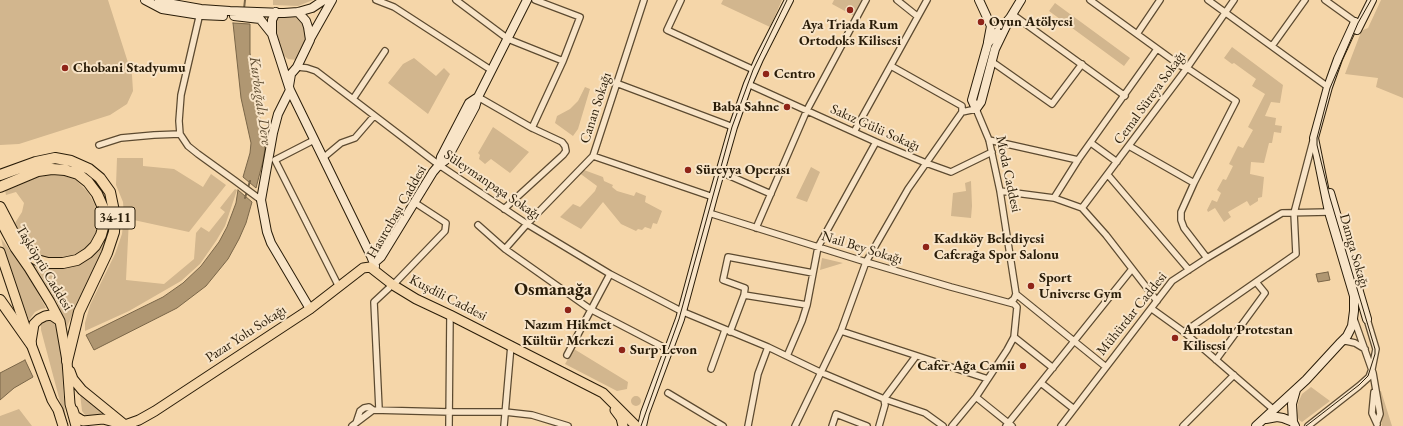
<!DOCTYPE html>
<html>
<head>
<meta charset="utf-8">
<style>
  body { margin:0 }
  canvas { display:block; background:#f5d6a9 }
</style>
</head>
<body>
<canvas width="1403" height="426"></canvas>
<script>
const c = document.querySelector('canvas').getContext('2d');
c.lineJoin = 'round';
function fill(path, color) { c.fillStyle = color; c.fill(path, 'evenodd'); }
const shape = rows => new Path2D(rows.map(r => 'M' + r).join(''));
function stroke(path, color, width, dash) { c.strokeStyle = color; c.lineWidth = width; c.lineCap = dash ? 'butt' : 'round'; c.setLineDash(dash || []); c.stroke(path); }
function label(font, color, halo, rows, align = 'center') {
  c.font = font + ' "EB Garamond",serif'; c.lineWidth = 4; c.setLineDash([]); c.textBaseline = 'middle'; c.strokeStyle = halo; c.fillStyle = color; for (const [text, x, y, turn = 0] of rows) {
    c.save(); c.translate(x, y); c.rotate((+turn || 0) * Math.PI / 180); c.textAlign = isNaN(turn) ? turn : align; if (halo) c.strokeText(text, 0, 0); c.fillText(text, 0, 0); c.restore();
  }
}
const green = shape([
  [0,0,108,0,132,75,133,91,127,104,110,115,19,144,0,145],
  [273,0,313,0,298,6,273,5],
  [723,0,782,0,770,27,721,4],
  [834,0,863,0,854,16,832,4],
  [1381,0,1403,0,1403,98,1376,87,1378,78,1345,74,1361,32,1363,30,1368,28],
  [1055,3,1130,58,1124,66,1049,11],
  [277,14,302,16,309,35,297,60,288,59,283,55,273,24],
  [1232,47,1283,85,1280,103,1271,102,1265,116,1276,118,1275,125,1282,126,1281,133,1274,132,1272,143,1269,143,1264,163,1251,162,1250,174,1264,177,1262,197,1258,198,1258,201,1250,206,1247,201,1228,212,1231,217,1224,222,1215,208,1208,212,1207,210,1212,200,1217,202,1221,193,1217,190,1223,179,1226,180,1233,166,1229,164,1238,146,1243,148,1253,130,1248,127,1265,94,1252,86,1256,79,1234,63,1232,64,1224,58],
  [414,58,436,76,444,68,450,74,428,114,388,83,403,64],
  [585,87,590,89,578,129,573,136,555,123,557,116,570,109,578,101],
  [493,127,529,152,510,173,491,159,485,164,479,159,480,155,478,153],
  [117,158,143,158,143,166,174,169,203,187,211,174,226,185,189,232,129,219,126,280,164,284,194,259,196,233,201,227,209,232,225,212,220,208,235,189,237,190,225,226,216,241,200,264,181,281,129,311,85,331,85,323,90,305,115,254,122,234,124,215,123,202,116,185],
  [582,167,584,170,603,177,604,181,613,185,612,187,617,191,634,196,636,192,646,196,645,202,662,211,657,224,653,223,651,229,645,227,642,230,638,229,636,231,621,224,603,202,581,229,560,217,573,204,580,207,595,191,597,186,578,172],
  [811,167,820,172,807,202,796,198],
  [51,175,65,176,76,180,88,192,95,205,97,218,96,232,90,243,84,249,65,259,54,260,44,258,32,252,25,245,15,223,22,212,24,203,16,192,6,195,5,190,38,177],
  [971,181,972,206,971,218,951,216,953,193,966,191,965,183],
  [1,238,30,279,46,308,41,309,35,312,29,320,6,261],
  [104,240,108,240,101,257,75,308,67,327,57,302,33,263,43,267,54,268,65,267],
  [822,258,843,263,820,270],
  [47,320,53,321,57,327,62,357,63,390,66,421,62,409,41,330,41,324],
  [574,349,628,382,627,389,617,391,565,364],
  [1311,387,1330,401,1302,422,1299,420,1297,416,1298,403,1302,394],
  [1381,391,1392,426,1382,426,1377,392],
  [80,393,95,406,107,416,89,417,85,415,82,411],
  '631 401a5 5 0 1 1 10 0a5 5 0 1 1-10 0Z',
  [19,409,32,426,0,426,0,416]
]);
const water = shape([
  [233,23,250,24,250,53,257,104,264,139,265,149,263,161,256,188,243,177,250,153,251,143,241,98,233,23],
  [238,190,252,202,246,223,239,239,228,259,206,286,177,308,94,350,86,335,163,297,183,283,201,266,219,242,227,227,236,203,238,190],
  [1328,272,1330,280,1318,282,1316,274,1328,272],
  [25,360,33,377,14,388,0,400,0,373,25,360]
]);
const stream = shape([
  [244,9,245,0],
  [245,198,250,181]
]);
const street = shape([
  [376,0,394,7,491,70],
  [456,0,508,39,563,61],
  [681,0,667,30,754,70],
  [897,0,917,16],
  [1090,0,1181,66,1187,68,1236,101,1194,183,1181,212,1181,220,1184,228,1207,258],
  [1208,0,1328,87],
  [1325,0,1357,23],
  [200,13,181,95,179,121,180,134,188,146,198,154,234,180,261,200],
  [1012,14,1125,96],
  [1137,34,1160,0],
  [1272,46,1305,0],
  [991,61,1052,104,1082,64],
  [891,66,962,106,962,112],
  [297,67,307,68,316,71,439,165,527,224,610,274,681,311,768,347,820,372,884,399,925,413,943,426],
  [616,83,733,127],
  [748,84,876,142,926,163,951,172,992,152],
  [478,97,532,128,562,142,565,146,566,151,563,155,504,209],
  [353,99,385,51],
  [532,128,563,61,580,17,535,0],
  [854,132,927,0],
  [314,140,275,160,339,287],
  [989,140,1078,160],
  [1091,143,1117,162],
  [99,145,121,138,154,135,180,134],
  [1129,146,1194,183],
  [593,156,713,197],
  [323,158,341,143,355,138,374,116],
  [721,172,771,194],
  [1108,175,1189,270],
  [1000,191,1054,198,1082,208,1106,235,1157,301],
  [1054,198,1078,160,1157,49],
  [1082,208,1187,68,1234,0],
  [709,213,866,262,951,287,1014,304,1017,307,1014,337,1007,350,976,397,952,426],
  [478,225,505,249,590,309,669,350],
  [756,228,807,110,866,0],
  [505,249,527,224,593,156,644,0],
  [393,285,445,231,446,223,417,204],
  [1016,294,1106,367],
  [744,295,807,305],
  [1152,309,1184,332,1274,410],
  [1354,319,1373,373,1380,414,1377,422],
  [841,331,988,379],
  [730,332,744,295,745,288,723,280,728,257,813,273],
  [1184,332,1296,254,1294,213,1313,141],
  [1014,337,1053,368],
  [1341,342,1346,341,1355,343,1365,349],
  [567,355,610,274],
  [787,356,802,321,807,305,818,247,876,142],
  [1216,360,1265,293,1256,282],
  [711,369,725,330],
  [1041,383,1074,409],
  [1374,392,1372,413,1377,424],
  [668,393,723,426],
  [976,397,1012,426],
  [379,409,374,302,389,288],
  [373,410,450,412,505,412,532,415,568,426],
  [356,423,360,411,364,408,369,407,373,410],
  [352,426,373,410],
  [449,426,450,315],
  [504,426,511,345],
  [748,426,758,374,768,347],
  [795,426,841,331,866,262,908,189,962,112,976,109,989,140,1000,191,1016,294,1014,299,1010,302],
  [832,426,836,414,867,426],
  [879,426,885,405,884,399,916,356],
  [1006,426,1132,269],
  [1061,426,1172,281,1207,258,1282,213,1329,212],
  [1183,426,1234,375],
  [1308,426,1359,386,1369,377,1372,369,1376,349,1367,319]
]);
const secondary = shape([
  [145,0,162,9,200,15,223,16],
  [159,0,173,4,201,9,230,11,284,13,298,12,312,8,324,0],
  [979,0,991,26,988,42],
  [276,12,272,20,272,34,290,90,371,256,375,266],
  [234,16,260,19,272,34],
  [1010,18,988,43,972,100,976,109,981,102,995,49,1010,18,1021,0],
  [1357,30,1372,0],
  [310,39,332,0],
  [289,86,291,74,297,67,310,40,308,27,306,21,298,12],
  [290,90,278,114,273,133,261,200,267,232,271,243,310,309],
  [439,166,441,157,469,103,478,97],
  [1330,193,1367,319],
  [374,263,381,257,433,172,439,165,447,159,475,107,478,97,527,0],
  [1266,419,1277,417,1283,418,1293,422],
  [642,426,645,413,680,319,713,197,733,127,748,84,759,59,789,0],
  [1256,426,1306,380,1341,342,1347,336,1352,326,1354,311,1354,296,1329,212,1314,138,1328,87,1338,59,1355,22],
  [1295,426,1293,422,1292,404,1296,390]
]);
const primary = shape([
  [0,220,15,248,29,268,50,302,60,321,67,361,70,404,76,426],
  [0,252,31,344,52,400,58,410,63,426],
  [31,342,34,324,39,319,45,316,51,315,60,321],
  [70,371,73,379,82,390,125,425],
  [73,410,75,416,83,421,103,419,122,424],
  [615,410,621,418,623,426],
  [125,425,139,420,155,411,310,309,363,268,370,267,393,285,416,299,450,315,603,393,636,426]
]);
const highway = shape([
  [0,175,36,162,55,158,71,161,89,169,100,178,110,192,115,216,114,232,107,253,79,312,67,361],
  [0,187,38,171,52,169,65,170,78,174,88,182,97,194,104,210,104,224,101,235,95,246,88,253,77,260,63,263,48,263,37,260,23,251,0,207],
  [0,300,31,344]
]);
const tram = shape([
  [641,426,679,319,732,127,753,70,787,0],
  [1306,426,1359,385,1368,376,1375,354,1375,349,1330,198,1317,145,1317,138,1330,88,1358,23,1371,0]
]);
const markers = [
  [850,10,4,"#8f2418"],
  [981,22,4,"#8f2418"],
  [65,68,4,"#8f2418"],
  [766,74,4,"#8f2418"],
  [787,107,4,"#8f2418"],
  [688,170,4,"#8f2418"],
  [926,247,4,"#8f2418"],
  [1031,286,4,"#8f2418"],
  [568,310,4,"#8f2418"],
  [1175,338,4,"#8f2418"],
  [622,350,4,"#8f2418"],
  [1023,366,4,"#8f2418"]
];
const shields = [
  [115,218,40]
];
const shieldNames = [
  ["34-11",115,218]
];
const poiNames = [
  ["Oyun Atölyesi",989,22],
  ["Aya Triada Rum",850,25,"center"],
  ["Ortodoks Kilisesi",850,41,"center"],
  ["Chobani Stadyumu",73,68],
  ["Centro",774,74],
  ["Baba Sahne",779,107,"right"],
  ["Süreyya Operası",696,170],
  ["Kadıköy Belediyesi",934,239],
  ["Caferağa Spor Salonu",934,255],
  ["Sport",1039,278],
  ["Universe Gym",1039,294],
  ["Nazım Hikmet",568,325,"center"],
  ["Kültür Merkezi",568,341,"center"],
  ["Anadolu Protestan",1183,330],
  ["Kilisesi",1183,346],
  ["Surp Levon",630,350],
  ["Cafer Ağa Camii",1015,366,"right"]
];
const streetNames = [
  ["Cemal Süreya Sokağı",1150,98,-54],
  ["Canan Sokağı",596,108,-72],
  ["Sakız Gülü Sokağı",875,128,24],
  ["Moda Caddesi",1008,174,78],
  ["Süleymanpaşa Sokağı",492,185,34],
  ["Hasırcıbaşı Caddesi",397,212,-60],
  ["Nail Bey Sokağı",862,248,17],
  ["Damga Sokağı",1354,251,74],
  ["Taşköprü Caddesi",44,268,59],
  ["Kuşdili Caddesi",448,298,27],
  ["Mühürdar Caddesi",1132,314,-51],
  ["Pazar Yolu Sokağı",246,334,-33]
];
const waterNames = [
  ["Kurbağalı Dere",260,101,82]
];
const districtNames = [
  ["Osmanağa",553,290]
];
fill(green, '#d2b68e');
fill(water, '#b09772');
stroke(water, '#7a6648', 1);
stroke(stream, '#7a6648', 2);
stroke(street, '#5c4a30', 8);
stroke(secondary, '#291c08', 10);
stroke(primary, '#291c08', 11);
stroke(highway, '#291c08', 12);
stroke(street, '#f8e4c7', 5.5);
stroke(secondary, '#f8e4c7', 8);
stroke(primary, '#f5d6a9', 9);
stroke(highway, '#f5d6a9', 10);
stroke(tram, '#291c08', 1);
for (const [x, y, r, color] of markers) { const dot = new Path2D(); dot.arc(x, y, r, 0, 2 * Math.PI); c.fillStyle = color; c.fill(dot); stroke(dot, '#f8e4c7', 1.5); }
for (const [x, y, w] of shields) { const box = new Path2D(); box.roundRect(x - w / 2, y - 11, w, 22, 3); c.fillStyle = '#f8e4c7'; c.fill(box); stroke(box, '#291c08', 1); }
label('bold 13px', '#291c08', null, shieldNames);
label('bold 14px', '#291c08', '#f8e4c7', poiNames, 'left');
label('14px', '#291c08', '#f8e4c7', streetNames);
label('italic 15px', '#5f4d32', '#f8e4c7', waterNames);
label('bold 18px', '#291c08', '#f8e4c7', districtNames);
</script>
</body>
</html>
